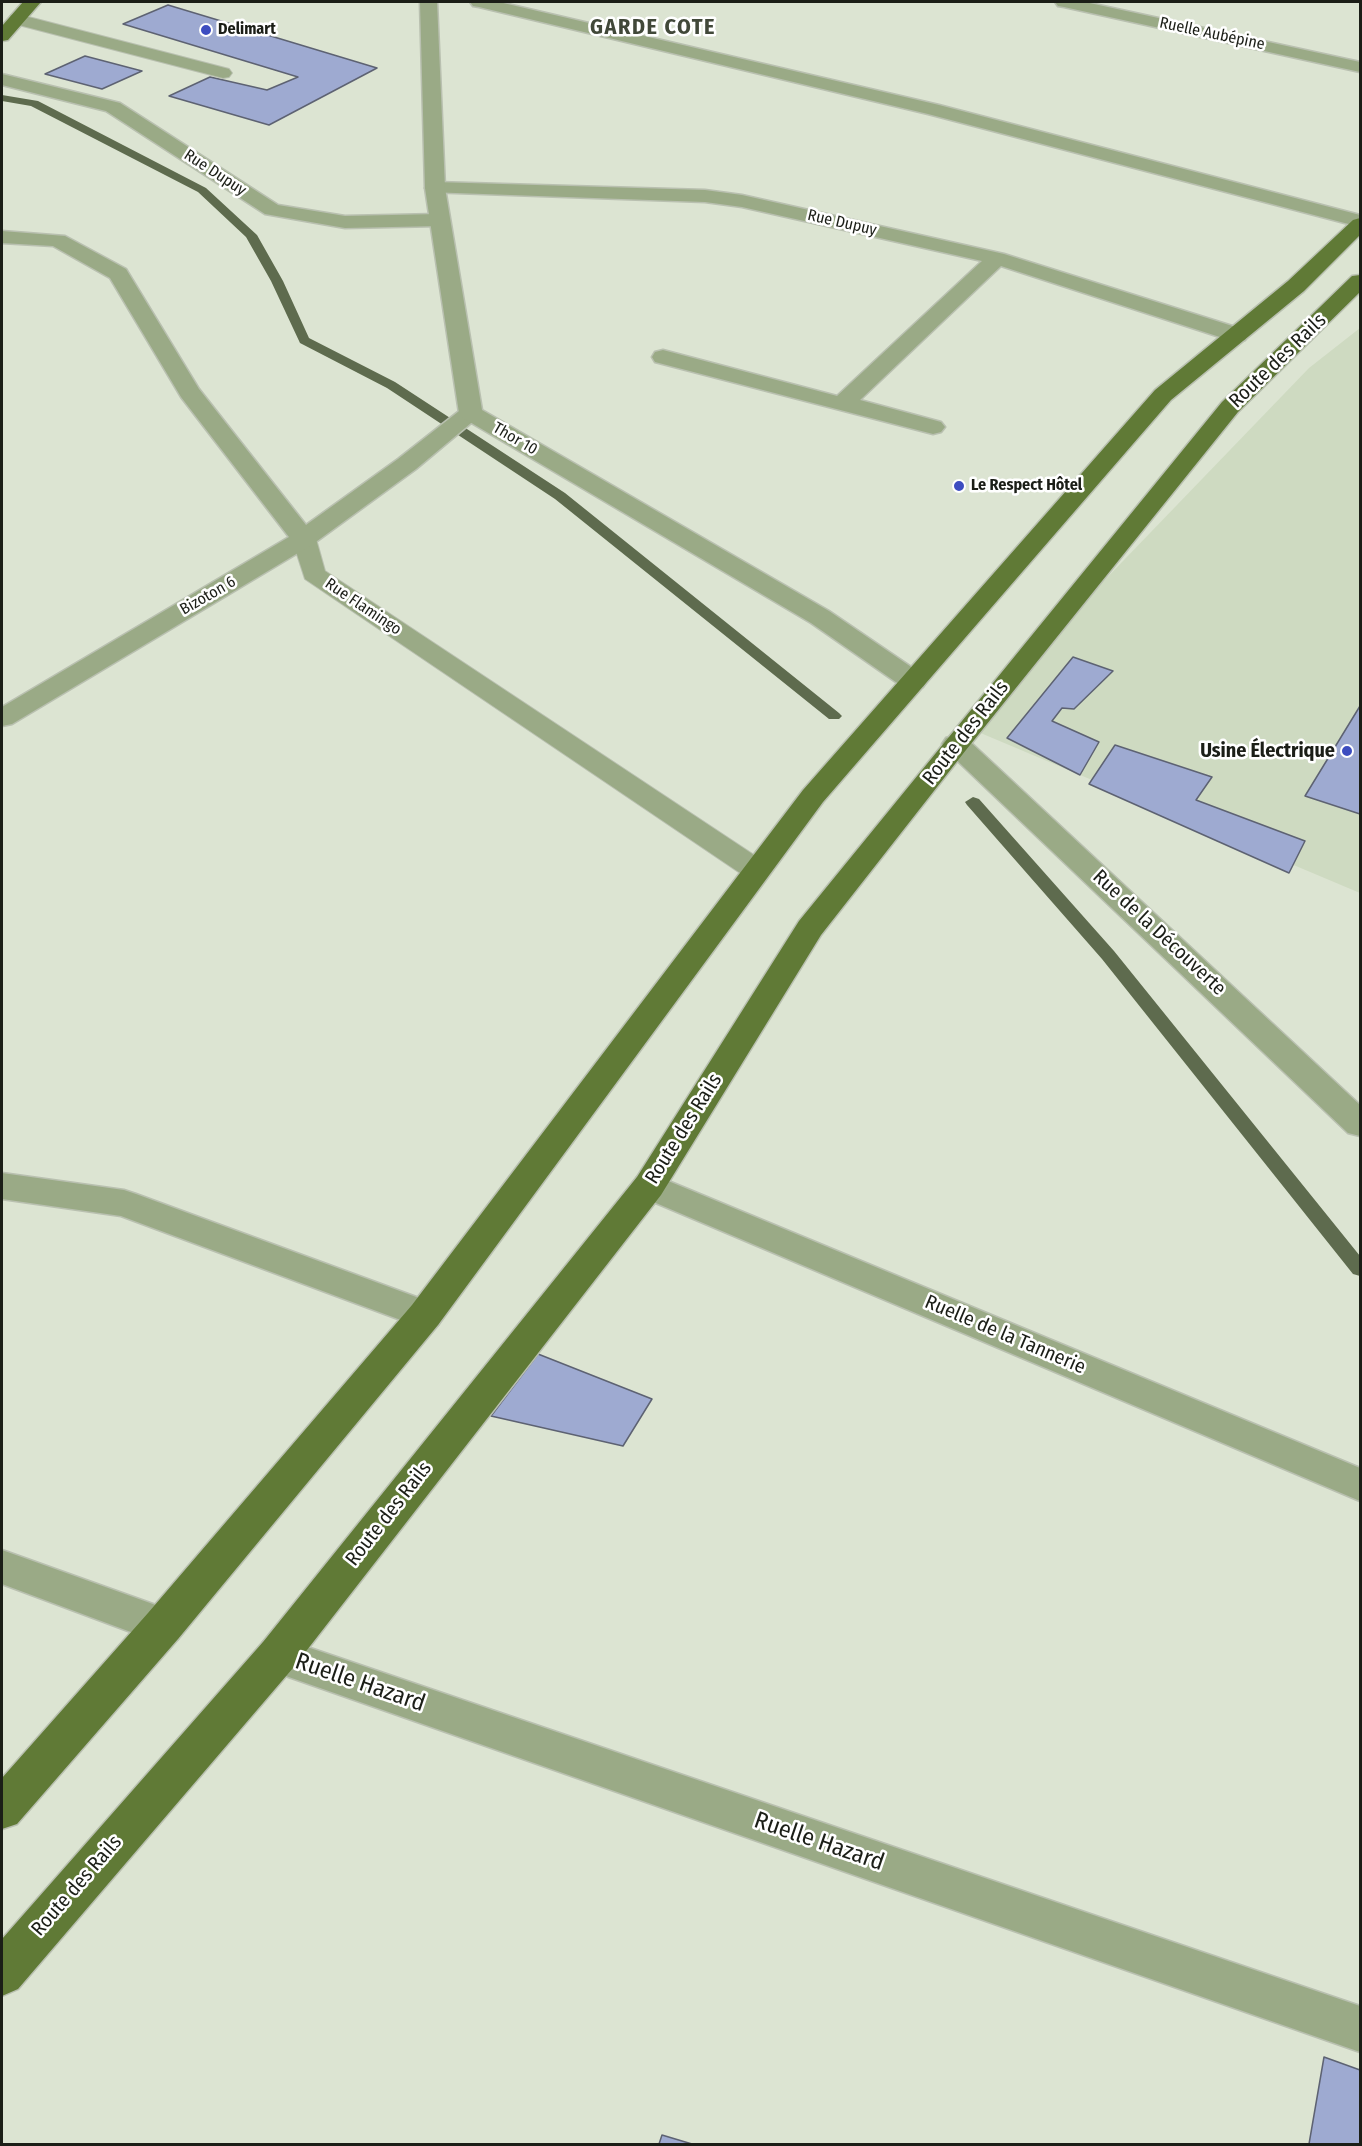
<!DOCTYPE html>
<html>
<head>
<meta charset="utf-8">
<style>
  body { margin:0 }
  #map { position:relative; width:1362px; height:2146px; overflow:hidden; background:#dce4d2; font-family:"Fira Sans Condensed",sans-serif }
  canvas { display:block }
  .frame { position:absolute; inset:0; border:3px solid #1b1e17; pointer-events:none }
</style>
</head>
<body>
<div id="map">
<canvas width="1362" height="2146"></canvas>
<div class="frame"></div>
</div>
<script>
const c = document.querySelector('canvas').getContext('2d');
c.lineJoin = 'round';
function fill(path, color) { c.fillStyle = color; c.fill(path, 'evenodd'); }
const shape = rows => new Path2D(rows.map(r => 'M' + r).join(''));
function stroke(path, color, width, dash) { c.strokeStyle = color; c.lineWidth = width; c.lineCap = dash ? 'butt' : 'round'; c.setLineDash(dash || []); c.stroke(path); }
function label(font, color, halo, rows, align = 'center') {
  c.font = font + ' "Fira Sans Condensed",sans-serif'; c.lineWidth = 5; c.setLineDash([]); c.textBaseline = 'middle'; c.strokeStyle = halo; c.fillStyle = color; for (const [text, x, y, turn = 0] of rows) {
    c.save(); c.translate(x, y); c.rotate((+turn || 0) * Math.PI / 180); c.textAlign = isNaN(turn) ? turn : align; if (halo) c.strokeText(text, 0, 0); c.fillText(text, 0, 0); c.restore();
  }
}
const built = shape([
  [1360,328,1360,893,964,726,1309,368]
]);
const stream = shape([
  [2,95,38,101,206,188,257,235,283,281,309,338,395,382,565,493,839,713,842,716,839,719,829,719,555,499,387,388,300,343,271,281,246,237,198,192,31,106,2,101,2,95],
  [973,797,979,799,1114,951,1360,1256,1360,1276,1353,1274,1102,959,967,805,965,802,973,797]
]);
const building = shape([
  [168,5,377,68,269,125,169,96,210,77,267,90,298,77,123,24,168,5],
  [85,56,142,71,102,89,45,74,85,56],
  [1073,657,1113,671,1074,709,1062,708,1052,721,1099,742,1080,775,1007,738,1073,657],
  [1360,706,1360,814,1305,796,1360,706],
  [1115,745,1212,777,1196,800,1305,841,1289,873,1089,784,1115,745],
  [538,1354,652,1399,623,1446,491,1416,538,1354],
  [1324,2057,1360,2070,1360,2144,1309,2144,1324,2057],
  [662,2135,692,2144,659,2144,662,2135]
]);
const service = shape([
  [17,14,229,69,232,73,229,77,223,78,11,23,9,19,11,15,17,14],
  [304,532,313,534,316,539,325,571,766,863,770,870,766,877,756,879,746,877,305,579,292,539,295,534,304,532]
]);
const minor = shape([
  [470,2,499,2,939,105,1360,215,1360,227,928,114,479,7,473,6,470,2],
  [2,74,120,103,278,205,345,216,439,214,446,216,449,220,446,224,439,226,345,228,265,214,106,111,2,85,2,74],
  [435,182,705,190,742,195,1004,254,1245,330,1248,335,1245,340,1237,342,1229,340,1001,266,860,400,941,422,945,427,941,432,933,434,655,362,652,357,655,352,663,350,837,396,982,261,742,207,705,202,428,192,425,188,428,184,435,182],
  [2,231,65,236,126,269,199,389,306,525,398,459,463,408,471,406,479,408,483,413,416,469,313,544,12,724,2,726,2,707,289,537,181,397,110,278,53,246,2,243,2,231],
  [956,735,966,738,1360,1105,1360,1136,1348,1133,946,750,942,744,946,738,956,735],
  [2,1173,124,1190,136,1194,438,1305,443,1315,438,1325,425,1329,121,1216,2,1199,2,1173],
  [649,1173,1360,1468,1360,1501,637,1195,632,1186,637,1177,649,1173],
  [2,1550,178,1613,184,1626,178,1639,163,1644,2,1584,2,1550],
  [278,1637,1360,2006,1360,2052,263,1668,257,1655,263,1642,278,1637]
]);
const tertiary = shape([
  [420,2,437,2,445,188,482,410,829,611,923,675,927,681,923,687,913,689,903,687,811,623,463,418,459,413,425,188,420,2],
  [1055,2,1085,2,1360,62,1360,72,1064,7,1058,6,1055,2]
]);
const primary = shape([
  [23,2,41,2,8,40,2,41,2,26,23,2],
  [1360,218,1360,235,1304,291,1171,400,823,802,438,1325,178,1639,17,1824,2,1829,2,1778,148,1613,412,1305,803,790,1155,390,1288,281,1353,220,1360,218],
  [1360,275,1360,292,1238,412,966,750,821,935,661,1195,293,1668,18,1989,2,1996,2,1939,263,1642,637,1177,799,921,1222,402,1352,276,1360,275]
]);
const markers = [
  [206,30,6,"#3d4dc0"],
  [959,486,6,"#3d4dc0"],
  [1347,751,6,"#3d4dc0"]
];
const farPoinames = [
  ["Delimart",218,30],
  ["Le Respect Hôtel",971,486]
];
const farStreetnames = [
  ["Ruelle Aubépine",1212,34,12],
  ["Rue Dupuy",215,173,33],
  ["Rue Dupuy",842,223,13],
  ["Thor 10",515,439,30],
  ["Bizoton 6",208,596,-30],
  ["Rue Flamingo",363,607,34]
];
const streetNames = [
  ["Route des Rails",1278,361,-44],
  ["Route des Rails",966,733,-52],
  ["Rue de la Découverte",1159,933,43],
  ["Route des Rails",684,1129,-58],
  ["Ruelle de la Tannerie",1005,1335,23],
  ["Route des Rails",389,1514,-52],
  ["Route des Rails",77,1886,-49]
];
const poiNames = [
  ["Usine Électrique",1335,751]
];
const farDistrictnames = [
  ["GARDE COTE",653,28]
];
const nearStreetnames = [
  ["Ruelle Hazard",360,1683,19],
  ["Ruelle Hazard",819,1842,19]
];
fill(built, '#cedac1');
fill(stream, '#5e6b4e');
fill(building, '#9eaad1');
stroke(building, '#5d6272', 1.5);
stroke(service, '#b9c0b0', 2);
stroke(minor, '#b9c0b0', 3);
stroke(tertiary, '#b9c0b0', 3);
stroke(primary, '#b9c0b0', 3);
fill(service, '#9aaa86');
fill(minor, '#9aaa86');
fill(tertiary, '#9aaa86');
fill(primary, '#607a36');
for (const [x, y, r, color] of markers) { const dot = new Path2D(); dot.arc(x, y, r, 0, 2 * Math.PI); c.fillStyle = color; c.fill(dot); stroke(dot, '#fff', 2); }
label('bold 16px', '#1b1e17', '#fff', farPoinames, 'left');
label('16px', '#1b1e17', '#fff', farStreetnames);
label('20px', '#1b1e17', '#fff', streetNames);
label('bold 20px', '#1b1e17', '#fff', poiNames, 'right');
c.letterSpacing = '1.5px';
label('bold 22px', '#414839', '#fff', farDistrictnames);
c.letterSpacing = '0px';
label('24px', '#1b1e17', '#fff', nearStreetnames);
</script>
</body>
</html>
